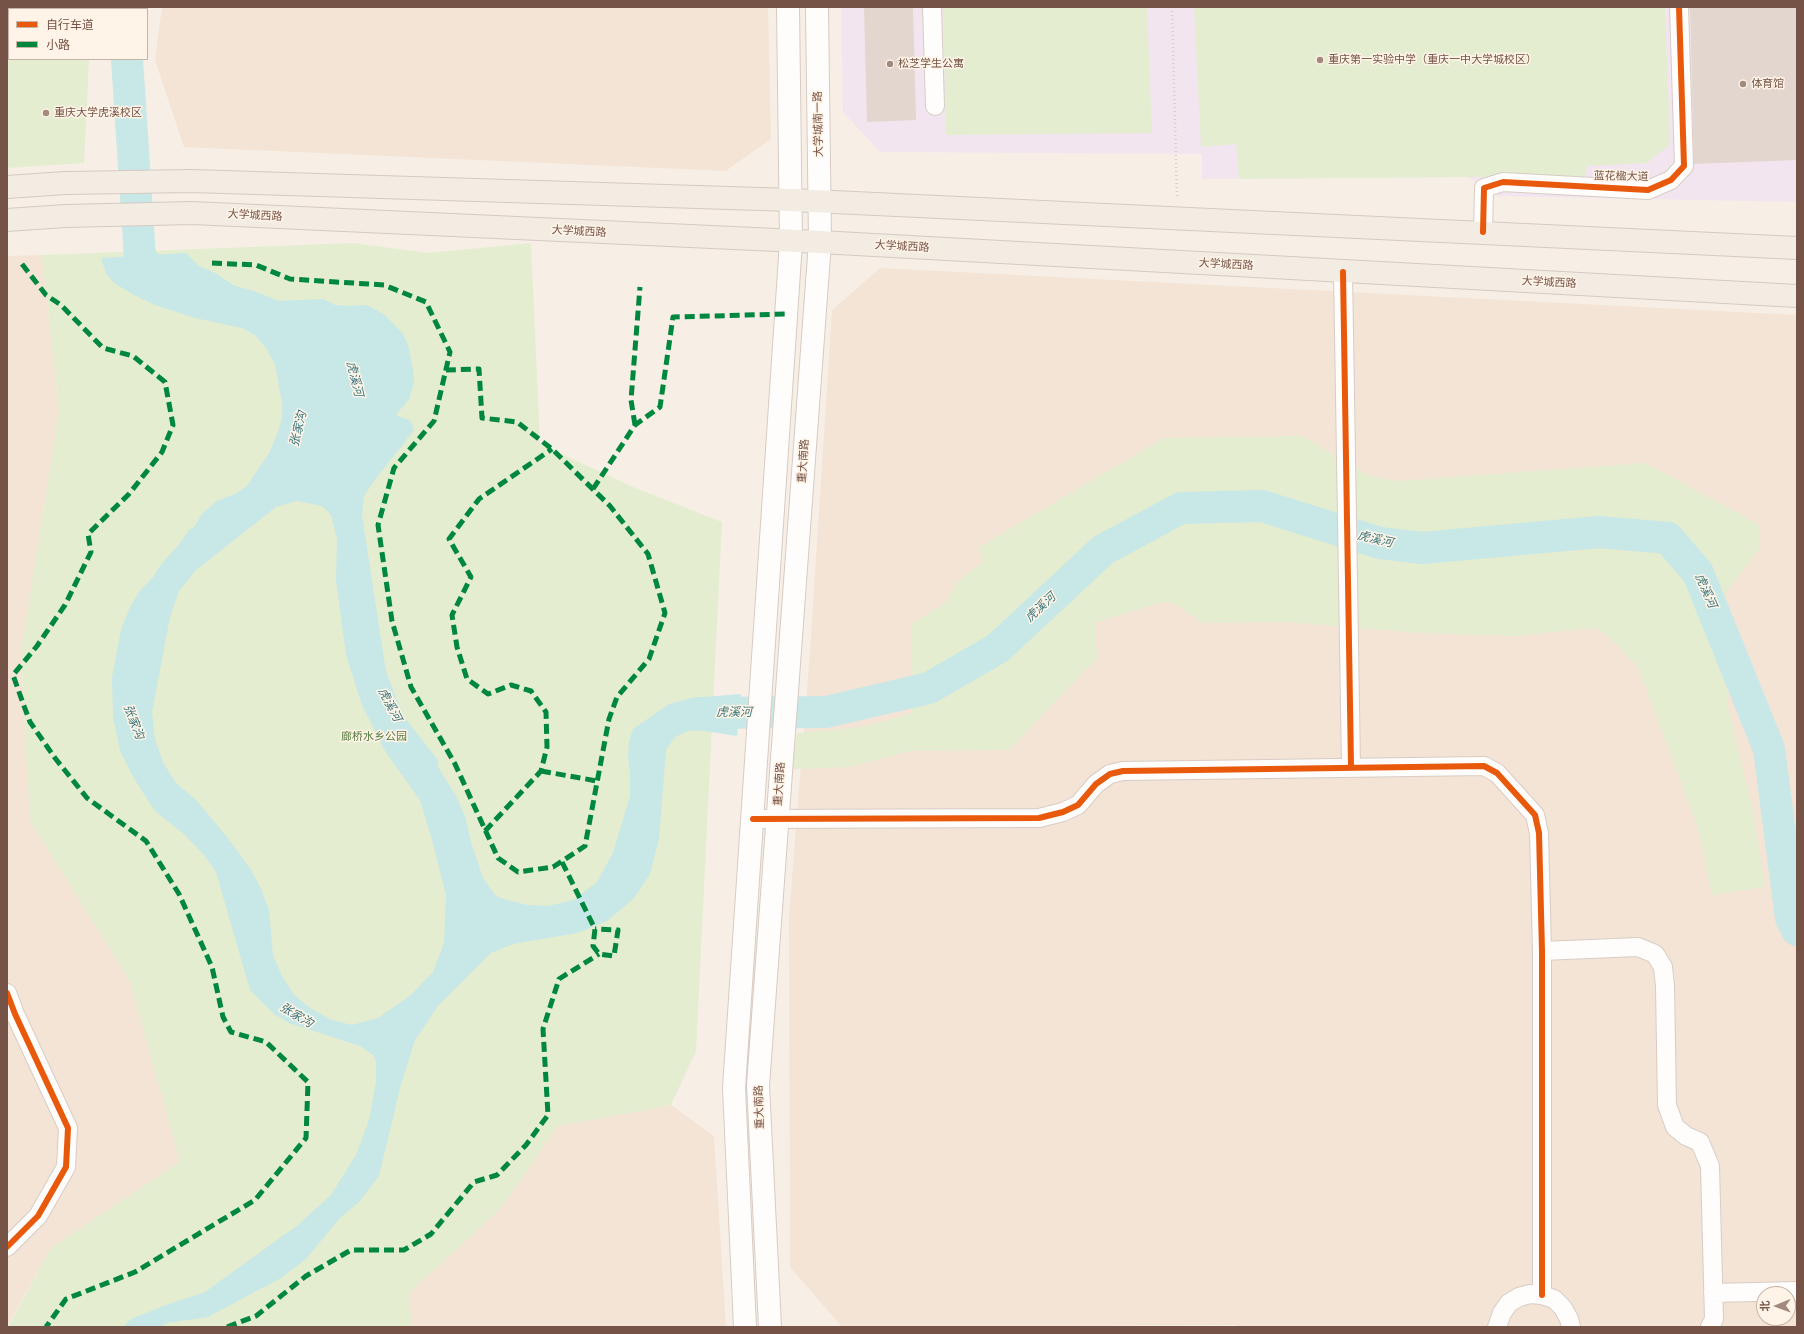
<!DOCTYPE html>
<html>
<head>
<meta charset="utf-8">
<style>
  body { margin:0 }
  #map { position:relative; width:1804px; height:1334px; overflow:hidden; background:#f7efe6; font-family:"Titillium Web","Noto Sans SC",sans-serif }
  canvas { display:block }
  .frame { position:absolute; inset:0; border:8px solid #755346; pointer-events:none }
  .legend { position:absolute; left:8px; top:8px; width:140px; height:52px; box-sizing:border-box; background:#fff4e7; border:1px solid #c8b4a7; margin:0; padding:5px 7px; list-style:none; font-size:12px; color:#755346 }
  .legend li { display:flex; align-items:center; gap:8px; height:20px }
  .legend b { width:20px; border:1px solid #c8b4a7 }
  .north { position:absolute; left:1756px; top:1286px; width:40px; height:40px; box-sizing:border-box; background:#fff4e7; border:1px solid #c8b4a7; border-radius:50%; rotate:269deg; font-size:11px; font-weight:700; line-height:16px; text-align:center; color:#755346 }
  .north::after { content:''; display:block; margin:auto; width:14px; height:18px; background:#a28a7e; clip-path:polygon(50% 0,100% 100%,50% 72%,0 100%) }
</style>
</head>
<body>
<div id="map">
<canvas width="1804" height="1334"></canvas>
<div class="frame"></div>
<ul class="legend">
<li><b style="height:5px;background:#e8590c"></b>自行车道</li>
<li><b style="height:5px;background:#00873e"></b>小路</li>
</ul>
<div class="north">北</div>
</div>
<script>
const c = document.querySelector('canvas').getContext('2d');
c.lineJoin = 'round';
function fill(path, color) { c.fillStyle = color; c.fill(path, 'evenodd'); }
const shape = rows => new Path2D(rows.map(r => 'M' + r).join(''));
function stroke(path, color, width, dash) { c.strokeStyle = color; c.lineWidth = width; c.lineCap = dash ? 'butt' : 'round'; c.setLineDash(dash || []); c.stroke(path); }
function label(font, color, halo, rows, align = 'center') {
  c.font = font + ' "Titillium Web","Noto Sans SC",sans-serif'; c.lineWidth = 3; c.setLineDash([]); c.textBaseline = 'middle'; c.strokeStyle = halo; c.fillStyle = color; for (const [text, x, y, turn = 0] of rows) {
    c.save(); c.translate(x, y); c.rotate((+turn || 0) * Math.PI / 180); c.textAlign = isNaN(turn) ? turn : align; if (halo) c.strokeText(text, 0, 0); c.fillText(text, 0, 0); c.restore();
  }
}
const residential = shape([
  [162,7,768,7,771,139,726,171,184,147,155,60],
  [42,255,59,411,21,653,30,820,130,981,180,1162,51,1248,7,1327,7,256],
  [880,268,1797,315,1797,1327,1237,1327,1237,1325,842,1327,790,1267,789,916,810,651,832,310],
  [1764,1294,1788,1294,1788,1318,1764,1318],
  [671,1105,714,1136,726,1327,412,1327,408,1294,501,1208,558,1126]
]);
const education = shape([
  [841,7,1797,7,1797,202,1498,196,1468,177,1202,179,1202,154,880,152,843,112]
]);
const green = shape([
  [7,7,97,7,97,9,9,9,9,59,89,59,84,163,7,168],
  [943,7,1147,7,1152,133,946,135],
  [1194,7,1665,7,1670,144,1647,163,1587,166,1586,176,1239,179,1236,144,1201,147],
  [353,243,428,253,531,243,540,444,633,487,722,522,696,1051,671,1105,558,1126,501,1208,408,1294,412,1327,8,1327,51,1248,180,1162,130,981,30,821,21,653,59,411,42,255],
  [1302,436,1370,476,1398,481,1645,463,1760,525,1759,549,1725,594,1728,705,1754,817,1765,887,1712,895,1697,825,1638,667,1607,635,1594,628,1512,636,1420,633,1284,622,1203,623,1173,603,1158,603,1095,623,1097,658,1009,750,910,751,849,767,792,769,797,733,863,727,912,713,912,623,944,604,959,580,983,562,979,547,1164,438]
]);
const water = shape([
  [186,253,199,266,215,273,235,286,254,291,279,301,323,299,335,305,348,306,367,305,385,315,403,334,408,345,413,369,414,383,409,399,396,415,411,421,414,430,374,481,364,496,362,515,386,672,404,717,434,755,438,760,438,767,456,796,465,816,471,842,483,878,495,895,500,898,527,905,548,906,574,900,597,882,613,853,630,796,630,774,628,755,629,741,633,729,669,704,692,698,741,694,737,736,692,729,675,737,666,750,659,839,650,874,633,899,607,921,577,933,513,944,491,953,438,1006,415,1040,401,1084,379,1176,359,1202,340,1218,306,1259,281,1278,208,1317,167,1323,159,1327,123,1327,131,1319,166,1305,205,1292,298,1225,331,1195,356,1155,369,1120,376,1082,376,1061,373,1055,360,1046,289,1023,274,1014,250,990,216,872,205,856,184,834,155,811,135,780,120,751,113,716,112,677,121,630,130,607,139,592,154,576,162,563,177,547,189,530,194,527,202,514,217,501,237,493,247,486,269,453,278,432,282,418,282,403,275,364,266,348,255,335,242,328,195,318,155,305,134,295,114,283,106,273,101,258],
  [297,501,322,506,331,515,337,539,336,580,346,655,362,705,385,751,420,800,432,840,446,895,444,943,433,972,411,995,378,1018,352,1025,332,1020,310,1008,294,995,282,976,273,956,269,910,261,889,251,870,227,837,196,800,176,783,164,764,155,740,152,712,170,617,179,591,196,570,276,507]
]);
const river = shape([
  [123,7,123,9],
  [127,59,140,258,168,288],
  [695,715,700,713,826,712,929,688,998,648,1103,550,1181,508,1262,506,1380,543,1422,548,1599,532,1668,538,1698,573,1769,749,1791,918,1797,930]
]);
const building = shape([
  [864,7,913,7,916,120,867,122],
  [1690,7,1797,7,1797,160,1694,164]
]);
const path = shape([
  [1172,7,1177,199]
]);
const minor = shape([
  [932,7,935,106],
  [1483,232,1484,188,1503,182,1648,190,1671,180,1684,166,1679,7],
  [1343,272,1351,767],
  [753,819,1039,818,1063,812,1078,805,1096,784,1110,774,1123,771,1484,766,1497,773,1535,815,1539,833,1542,951,1542,1295],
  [1542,951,1638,947,1655,954,1663,967,1665,986,1667,1105,1675,1127,1686,1136,1700,1142,1710,1166,1714,1319,1710,1327],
  [7,993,15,1014,68,1128,66,1167,38,1216,7,1247],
  [1713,1293,1797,1291],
  [1497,1327,1502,1313,1509,1303,1519,1297,1530,1294,1542,1295,1554,1299,1563,1308,1569,1319,1571,1327]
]);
const secondary = shape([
  [745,1327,734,1088,791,242,788,7],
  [770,1327,758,1085,820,242,817,7]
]);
const primary = shape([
  [7,187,65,183,192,181,792,200,1797,248],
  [7,220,65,216,192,213,820,242,1797,296]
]);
const quiet = shape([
  [212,263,256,265,290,279,384,285,426,302,450,352,434,421,394,468,378,525,392,621,411,687,455,764,498,858,518,872,553,867,585,846,609,719,617,697,649,659,665,613,648,554,610,506,552,449,517,422,482,418,479,369,446,370],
  [22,264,46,295,61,305,103,348,133,356,165,382,173,425,162,452,129,494,88,534,91,552,65,605,37,646,13,675,24,706,30,722,55,758,87,798,146,841,179,894,212,967,223,1017,231,1032,266,1042,308,1082,306,1138,255,1200,135,1272,66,1299,46,1327],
  [635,425,631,400,640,287],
  [593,489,635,425,660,407,673,317,787,314],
  [541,771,597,781],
  [485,831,541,771,547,747,546,712,531,691,511,685,488,694,467,679,457,647,452,615,471,577,449,539,479,499,552,449],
  [562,862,595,929,593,946,599,954,614,956,618,930,595,929],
  [227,1327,256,1316,306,1276,351,1250,404,1250,431,1234,474,1182,497,1175,526,1145,548,1115,543,1029,559,979,599,954]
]);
const cycleway = shape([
  [1483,232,1484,188,1503,182,1648,190,1671,180,1684,166,1679,7],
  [1343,272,1351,767],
  [753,819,1039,818,1063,812,1078,805,1096,784,1110,774,1123,771,1484,766,1497,773,1535,815,1539,833,1542,951,1542,1295],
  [7,993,15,1014,68,1128,66,1167,38,1216,7,1247]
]);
const markers = [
  [1320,60,4,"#a28a7e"],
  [890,64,4,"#a28a7e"],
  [1743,84,4,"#a28a7e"],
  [46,113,4,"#a28a7e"]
];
const poiNames = [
  ["重庆第一实验中学（重庆一中大学城校区）",1328,60],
  ["松芝学生公寓",898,64],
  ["体育馆",1751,84],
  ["重庆大学虎溪校区",54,113]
];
const streetNames = [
  ["大学城南一路",819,124,-91],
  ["蓝花楹大道",1621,177,1],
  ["大学城西路",255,216,3],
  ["大学城西路",579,232,3],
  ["大学城西路",902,247,3],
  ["大学城西路",1226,265,3],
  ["大学城西路",1549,283,3],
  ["重大南路",804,461,-86],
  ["重大南路",780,784,-86],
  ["重大南路",760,1107,-92]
];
const parkNames = [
  ["廊桥水乡公园",374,737]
];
const waterNames = [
  ["虎溪河",354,379,76],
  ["张家沟",299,429,-76],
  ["虎溪河",1375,540,13],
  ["虎溪河",1705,591,66],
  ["虎溪河",1041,608,-43],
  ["虎溪河",389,705,62],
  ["虎溪河",734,713],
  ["张家沟",133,722,69],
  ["张家沟",296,1016,31]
];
fill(residential, '#f3e4d6');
fill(education, '#f2e5f0');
fill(green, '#e4edd0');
fill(water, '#c8e7e7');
stroke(river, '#c8e7e7', 32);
fill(building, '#e3d6ce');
stroke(minor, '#d8ccc5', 20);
stroke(secondary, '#d7cbc3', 24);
stroke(primary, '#d5cac3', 24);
stroke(path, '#d9cfcb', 2.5, [1, 3]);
stroke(minor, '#fefdfb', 18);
stroke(secondary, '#fefdfb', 22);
stroke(primary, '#f2ece3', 22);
stroke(quiet, '#00873e', 5, [10, 5]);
stroke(cycleway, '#e8590c', 6);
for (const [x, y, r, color] of markers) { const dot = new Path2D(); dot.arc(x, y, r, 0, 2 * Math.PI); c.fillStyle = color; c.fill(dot); stroke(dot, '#fff4e7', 1.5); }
label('11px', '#755346', '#fff4e7', poiNames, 'left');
label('11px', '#755346', '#fff4e7', streetNames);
label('11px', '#547b3e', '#fff4e7', parkNames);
label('italic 12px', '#3a767c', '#fff4e7', waterNames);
</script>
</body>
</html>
